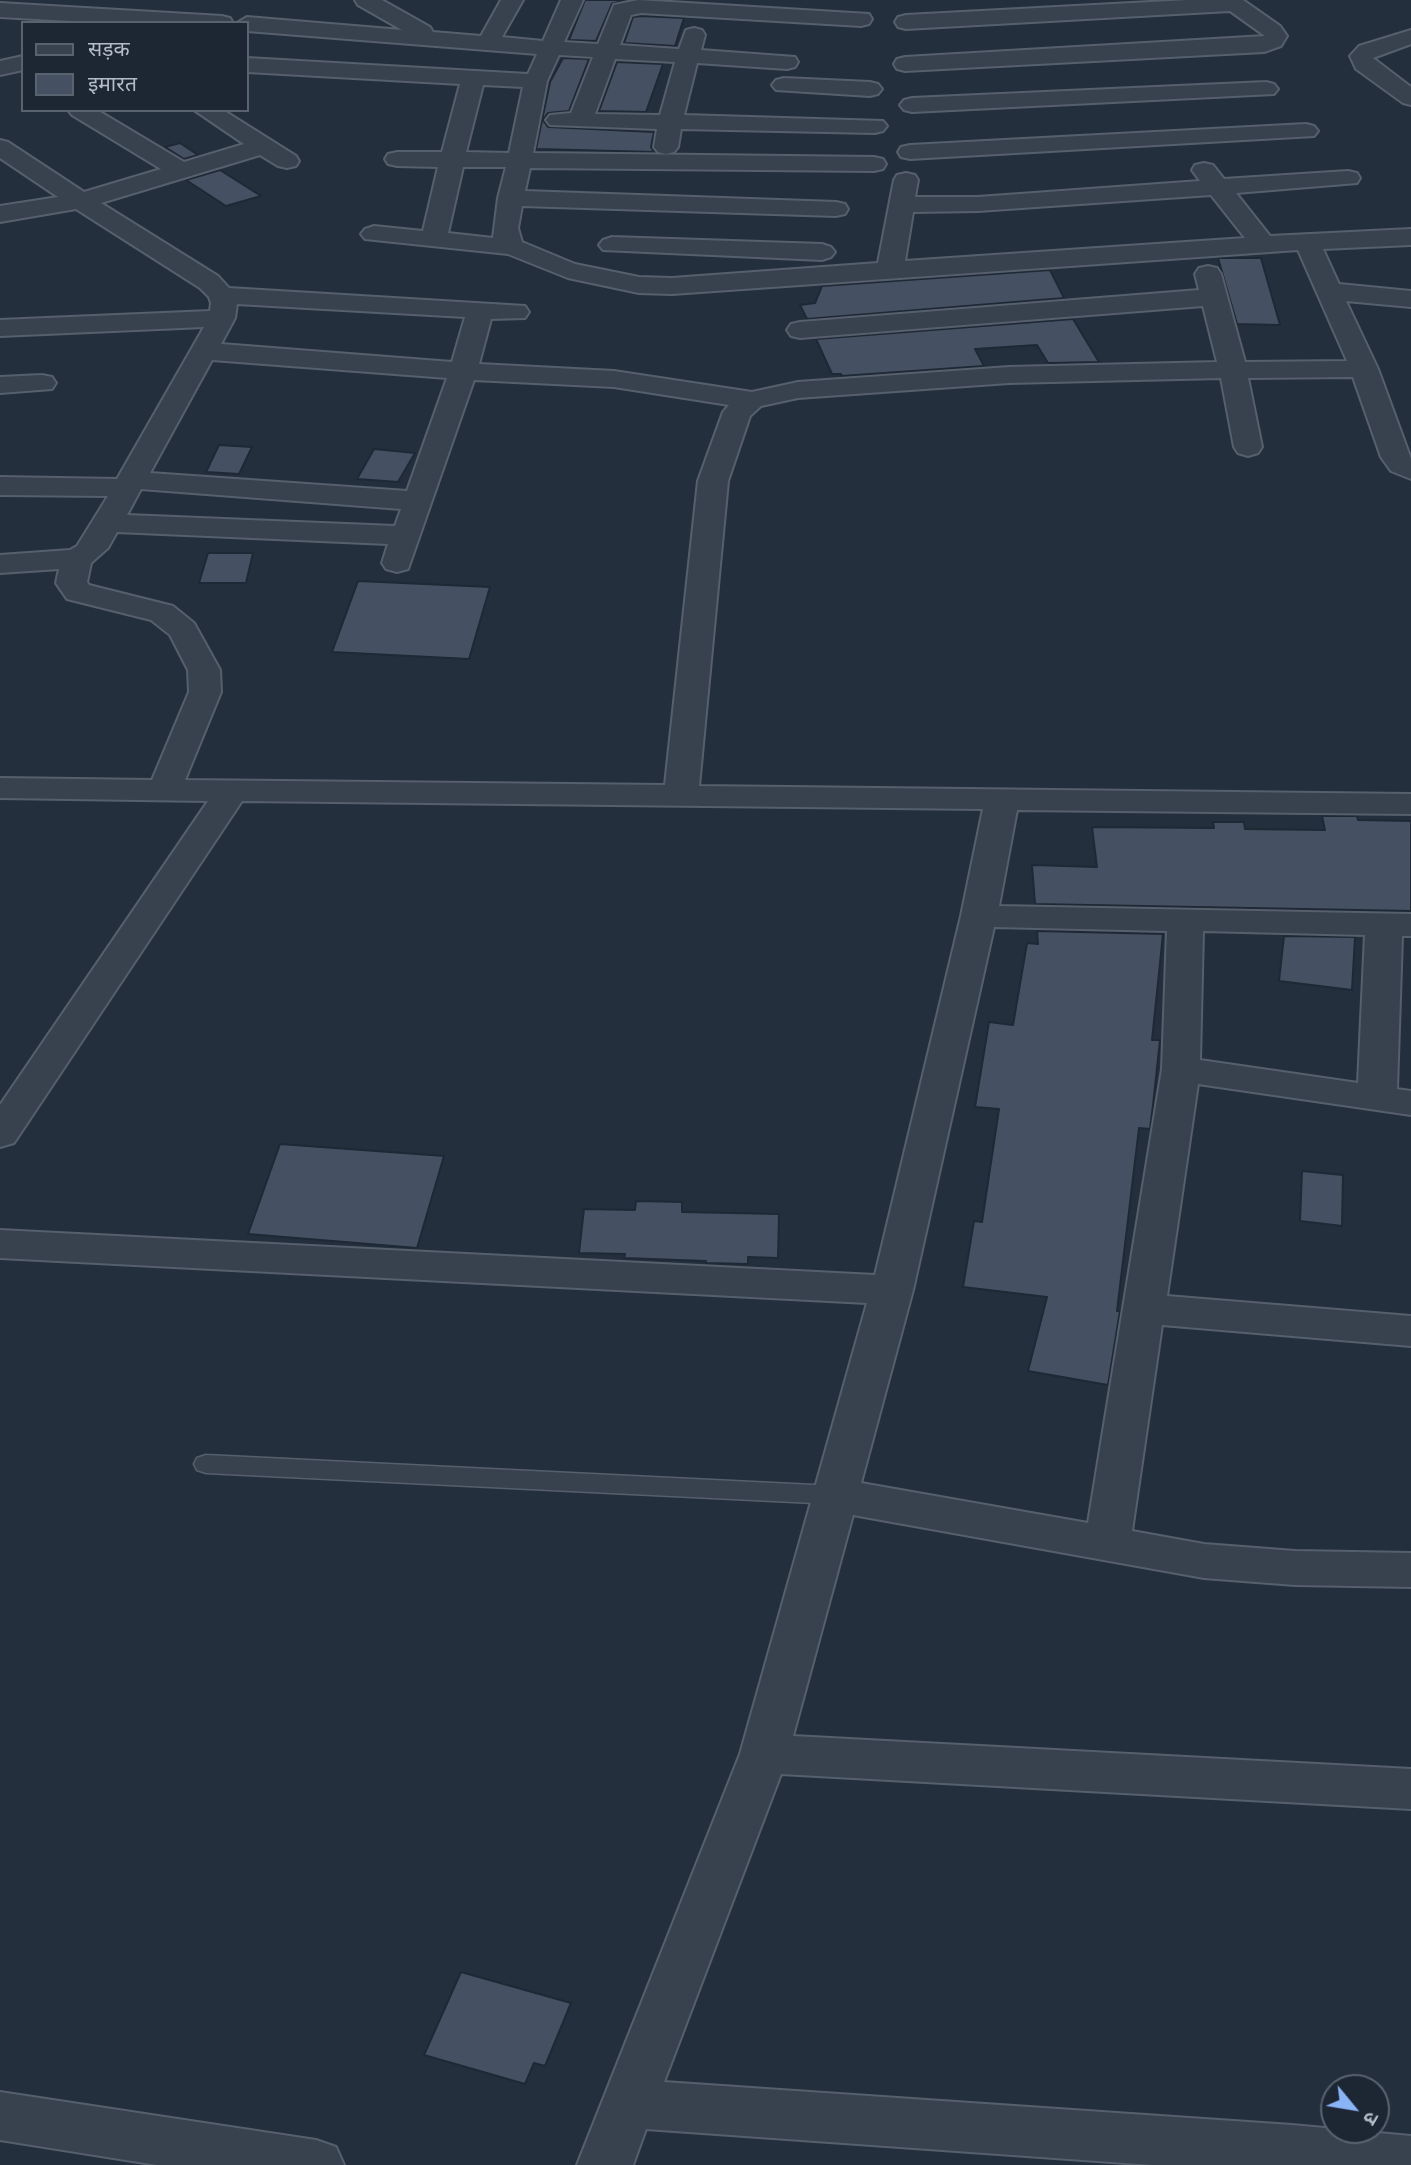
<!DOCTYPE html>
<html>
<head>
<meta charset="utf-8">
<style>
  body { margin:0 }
  #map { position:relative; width:1411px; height:2165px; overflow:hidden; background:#242f3e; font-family:"Archivo Narrow","Noto Sans Devanagari",sans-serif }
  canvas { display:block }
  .legend { position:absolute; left:21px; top:21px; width:228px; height:91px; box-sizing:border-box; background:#1d2633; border:2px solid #59626f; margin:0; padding:9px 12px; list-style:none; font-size:21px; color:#b4bcc9 }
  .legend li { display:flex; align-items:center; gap:14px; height:35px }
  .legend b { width:35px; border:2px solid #59626f }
  .north { position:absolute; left:1320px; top:2074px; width:70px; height:70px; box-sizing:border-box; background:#1d2633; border:2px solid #59626f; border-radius:50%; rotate:120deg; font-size:19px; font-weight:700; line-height:28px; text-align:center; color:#b4bcc9 }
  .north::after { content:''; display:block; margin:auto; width:24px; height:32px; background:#8ab4f8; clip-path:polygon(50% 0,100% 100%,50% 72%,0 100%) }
</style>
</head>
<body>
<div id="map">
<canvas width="1411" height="2165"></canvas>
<ul class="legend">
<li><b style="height:9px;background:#38414e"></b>सड़क</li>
<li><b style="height:19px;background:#455162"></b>इमारत</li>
</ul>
<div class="north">उ</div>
</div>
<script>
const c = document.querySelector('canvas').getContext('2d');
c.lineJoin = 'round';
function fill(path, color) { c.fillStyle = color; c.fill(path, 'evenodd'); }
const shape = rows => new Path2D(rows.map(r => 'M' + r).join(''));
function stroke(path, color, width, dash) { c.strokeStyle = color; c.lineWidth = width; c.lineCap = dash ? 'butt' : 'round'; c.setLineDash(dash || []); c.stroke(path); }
const building = shape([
  [585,0,625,0,612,4,596,41,569,40,585,0],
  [641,16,684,18,675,46,624,43,633,17,641,16],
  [563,58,589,59,569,111,548,113,543,120,548,127,654,132,651,147,654,152,536,149,550,82,563,58],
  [617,62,663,64,646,112,599,111,617,62],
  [180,143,198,155,184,159,165,147,180,143],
  [220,170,261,196,226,206,186,180,220,170],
  [1218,258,1261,258,1280,325,1237,324,1218,258],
  [1050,270,1064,298,807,319,800,305,815,303,822,286,1050,270],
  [1073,319,1099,362,1048,363,1037,345,975,349,984,366,842,376,841,374,832,374,816,339,1073,319],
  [219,445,252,447,239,474,206,472,219,445],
  [374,449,415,453,398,482,357,479,374,449],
  [208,553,253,553,246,583,199,583,208,553],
  [358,581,490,587,469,659,332,652,358,581],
  [1322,816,1357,816,1358,820,1411,821,1411,911,1035,904,1032,865,1097,867,1092,827,1214,828,1213,822,1244,822,1245,829,1325,830,1322,816],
  [1037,931,1163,934,1152,1040,1160,1040,1153,1105,1150,1129,1139,1128,1117,1311,1120,1311,1108,1385,1028,1371,1047,1297,963,1287,974,1221,982,1222,999,1109,975,1107,989,1022,1013,1025,1027,943,1038,944,1037,931],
  [1284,936,1355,937,1352,990,1279,981,1284,936],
  [280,1144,444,1156,417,1248,248,1234,280,1144],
  [1302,1171,1343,1175,1342,1226,1300,1221,1302,1171],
  [636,1201,682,1202,682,1212,779,1214,778,1258,748,1257,748,1264,706,1263,706,1261,624,1258,625,1254,579,1253,584,1209,635,1210,636,1201],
  [461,1972,571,2003,545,2066,534,2063,525,2084,424,2055,461,1972]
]);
const service = shape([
  [206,1455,834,1486,843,1489,846,1495,843,1501,834,1504,206,1473,197,1470,194,1464,197,1458,206,1455]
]);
const minor = shape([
  [355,0,382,0,430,27,433,32,481,36,501,0,523,0,502,37,543,41,561,0,583,0,564,42,598,44,614,5,638,0,869,14,872,19,869,24,861,26,641,13,631,15,620,45,679,49,686,30,694,28,702,30,705,35,701,50,795,57,798,62,795,67,787,69,697,63,684,115,883,121,887,126,883,131,875,133,681,129,678,147,674,152,666,154,658,152,654,147,657,129,550,125,546,120,550,115,571,113,593,57,559,55,547,81,533,153,874,157,883,159,886,164,883,169,874,171,530,168,525,191,836,202,845,204,848,209,845,214,836,216,522,206,518,228,522,242,575,264,639,277,672,278,878,263,894,180,897,175,906,173,915,175,918,180,915,197,978,197,1200,181,1192,170,1195,165,1204,163,1213,165,1224,179,1348,171,1357,173,1360,178,1357,183,1236,193,1270,236,1411,229,1411,245,1323,249,1339,284,1411,291,1411,307,1346,301,1378,369,1411,459,1411,479,1391,471,1381,457,1353,377,1248,378,1262,447,1258,453,1248,456,1238,453,1234,447,1221,378,1009,383,798,398,761,406,750,416,728,481,699,786,1411,794,1411,814,1017,810,999,906,1411,914,1411,936,1402,936,1397,1089,1411,1091,1411,1115,1198,1084,1167,1296,1411,1316,1411,1346,1162,1325,1132,1531,1204,1544,1295,1551,1411,1553,1411,1587,1295,1585,1204,1578,853,1515,793,1736,1411,1769,1411,1809,781,1774,664,2082,1292,2125,1411,2136,1411,2165,1153,2165,646,2129,633,2165,577,2165,740,1754,867,1303,0,1258,0,1230,875,1275,961,916,983,809,242,801,14,1143,0,1147,0,1105,208,801,0,798,0,778,152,780,189,692,188,670,170,635,151,620,67,599,56,583,59,569,0,573,0,555,70,550,77,546,108,496,0,495,0,477,117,479,204,327,0,336,0,320,210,311,211,303,209,297,200,288,76,209,0,222,0,206,58,197,0,158,0,140,8,142,84,192,161,169,72,115,68,110,97,110,184,162,244,144,194,110,223,110,296,156,299,161,296,166,287,168,278,166,260,155,101,203,218,276,229,288,525,306,529,312,525,318,491,319,479,364,614,371,752,392,798,382,1009,367,1217,362,1203,306,800,338,791,336,787,330,791,324,800,322,1199,290,1195,274,1199,268,1208,266,1217,268,1221,274,1245,362,1347,361,1298,250,672,294,639,293,568,278,508,254,365,239,361,234,365,229,374,226,423,231,438,167,397,166,388,164,385,159,388,154,397,152,442,152,460,84,247,72,247,58,528,74,537,54,247,31,247,23,237,23,247,17,402,30,358,5,355,0],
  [615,59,675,62,660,115,595,114,615,59],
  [483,85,523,87,509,153,466,152,483,85],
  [463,167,506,167,498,198,493,238,448,233,463,167],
  [1211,195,1245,238,905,261,913,212,978,211,1211,195],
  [237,304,465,317,452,362,221,344,235,318,237,304],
  [212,360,447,378,407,491,150,473,212,360],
  [474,380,614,387,729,405,723,412,698,481,665,785,185,780,221,692,220,670,194,623,173,606,89,585,87,582,91,563,108,548,117,532,388,544,382,563,386,569,397,572,408,569,474,380],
  [141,489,401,509,395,526,127,515,141,489],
  [994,927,1167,931,1162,1069,1088,1523,861,1483,913,1290,994,927],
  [1203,931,1365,935,1358,1083,1200,1060,1203,931],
  [1188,0,1243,0,1280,26,1287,36,1281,46,1264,52,905,71,897,69,894,64,897,59,905,57,1265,36,1230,11,906,29,898,27,895,22,898,17,906,15,1188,0],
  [0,3,222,16,230,18,233,23,105,23,0,17,0,3],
  [1411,30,1411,44,1373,58,1411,87,1411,105,1403,103,1356,69,1350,56,1359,46,1411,30],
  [23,56,23,70,0,75,0,61,23,56],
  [784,78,870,82,878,84,882,89,878,94,870,96,776,90,772,85,776,80,784,78],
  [1266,82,1274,84,1278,89,1274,94,912,112,904,110,900,105,904,100,912,98,1266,82],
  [1306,124,1314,126,1318,131,1314,136,910,159,901,157,898,152,901,147,910,145,1306,124],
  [612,237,822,244,831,247,835,252,831,257,822,260,603,250,599,245,603,240,612,237],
  [42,375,52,377,56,383,52,389,0,393,0,377,42,375],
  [0,2092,316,2140,336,2147,344,2165,157,2165,0,2140,0,2092]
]);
fill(building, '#455162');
stroke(building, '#1f2835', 2);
stroke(service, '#565f6c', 3);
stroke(minor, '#565f6c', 4);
fill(service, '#38414e');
fill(minor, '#38414e');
</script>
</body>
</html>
